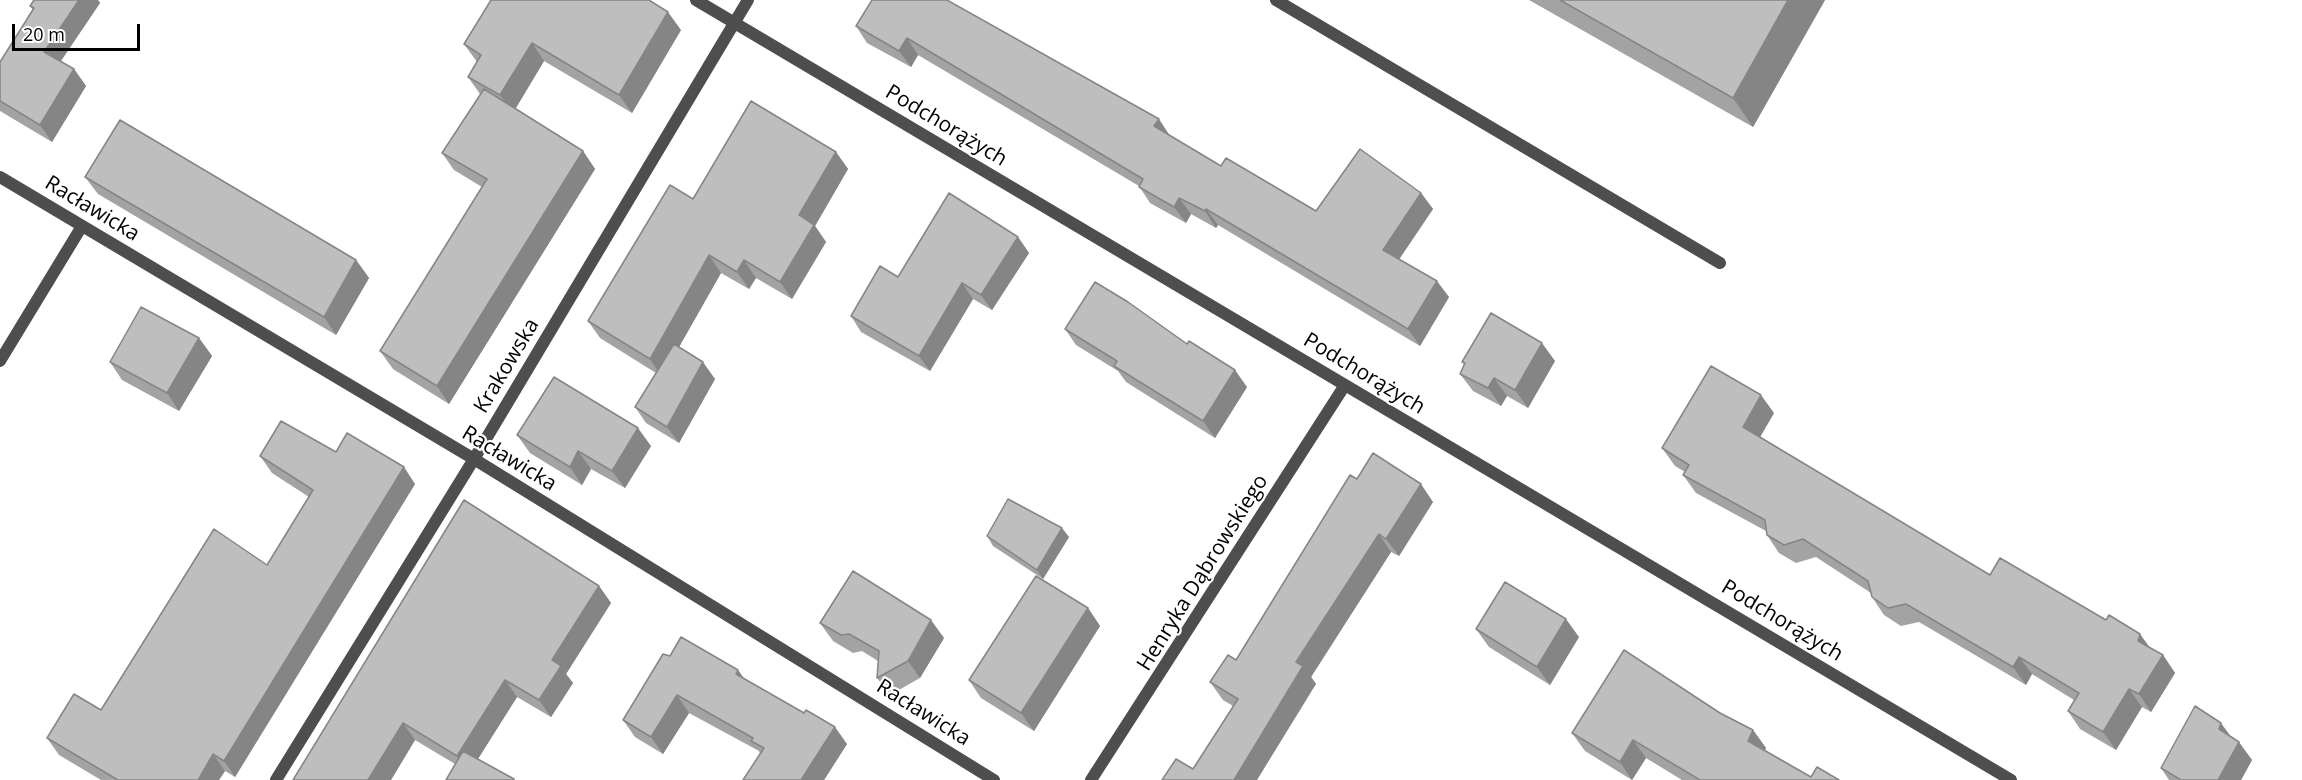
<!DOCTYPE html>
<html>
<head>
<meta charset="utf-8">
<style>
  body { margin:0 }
  #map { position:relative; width:2302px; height:780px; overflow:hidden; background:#fff; font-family:"Open Sans",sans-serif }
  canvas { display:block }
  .scale { position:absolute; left:12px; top:24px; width:128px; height:27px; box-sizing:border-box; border:3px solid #000; border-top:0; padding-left:8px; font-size:18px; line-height:21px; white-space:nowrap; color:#000; -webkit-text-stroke:4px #fff; paint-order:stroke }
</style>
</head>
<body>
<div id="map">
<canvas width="2302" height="780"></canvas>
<div class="scale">20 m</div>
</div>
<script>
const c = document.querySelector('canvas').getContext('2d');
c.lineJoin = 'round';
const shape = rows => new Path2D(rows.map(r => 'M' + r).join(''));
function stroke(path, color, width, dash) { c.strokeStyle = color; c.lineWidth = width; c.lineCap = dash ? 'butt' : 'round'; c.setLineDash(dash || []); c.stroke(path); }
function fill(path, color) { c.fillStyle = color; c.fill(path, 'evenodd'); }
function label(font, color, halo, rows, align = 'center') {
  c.font = font + ' "Open Sans",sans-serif'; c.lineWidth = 4.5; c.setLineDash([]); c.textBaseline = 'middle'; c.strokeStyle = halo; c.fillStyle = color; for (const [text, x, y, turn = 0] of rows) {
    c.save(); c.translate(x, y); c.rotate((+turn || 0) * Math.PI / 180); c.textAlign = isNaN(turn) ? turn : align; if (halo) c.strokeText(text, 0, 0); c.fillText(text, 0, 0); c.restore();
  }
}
const lane = shape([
  [1276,0,1720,263]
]);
const street = shape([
  [696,0,2011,780],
  [0,177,474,459,994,780],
  [0,361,82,226],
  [276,780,474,459,748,0],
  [1091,780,1345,385]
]);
const wall = shape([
  [34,0,98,0,100,3,61,61,74,69,86,86,52,142,0,111,0,62,33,10,30,6],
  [872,0,1170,136,1221,166,1316,211,1421,193,1433,209,1399,259,1449,297,1420,346,1218,225,1216,228,1191,214,1186,223,1150,203,1139,186,918,55,911,67,867,43,856,26],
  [1529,0,1825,0,1753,127],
  [681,30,632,113,544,61,515,109,583,151,595,169,449,404,393,369,380,351,482,187,454,170,442,153,480,94,468,77,477,62,464,44],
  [836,152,848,169,815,226,826,242,792,299,756,278,749,289,721,273,679,347,715,379,679,443,646,423,635,407,656,373,600,338,588,321,693,199],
  [85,177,356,260,369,278,336,335,98,194],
  [1018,237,1029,253,992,310,973,299,930,371,861,332,851,316,898,277],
  [1065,329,1247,387,1215,438,1126,382,1118,371,1076,345],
  [199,338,212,356,179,411,122,380,110,362],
  [1555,361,1528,408,1507,396,1501,406,1473,391,1460,374,1464,364,1462,362],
  [1774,413,1760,437,1990,575,2150,648,2163,655,2175,673,2151,712,2142,707,2116,750,2080,729,2068,711,2074,700,2032,674,2026,685,1919,622,1901,626,1884,615,1872,597,1871,593,1816,557,1796,563,1779,553,1767,535,1766,531,1696,493,1683,475,1685,472,1675,466,1662,448],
  [517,435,651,446,625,488,591,469,582,485,530,453],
  [336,452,415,484,235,777,225,771,219,780,101,780,59,755,47,738,101,710,267,565,309,497,272,473,260,456],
  [1357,479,1433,502,1399,556,1391,552,1311,677,1316,684,1193,769,1233,706,1223,700,1210,682,1236,660],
  [987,536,1069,537,1043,579,993,546],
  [599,586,611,603,566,674,573,683,551,717,517,697,478,759,514,780,446,780,455,764,415,740,391,780,293,780],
  [1088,608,1100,626,1034,731,981,698,969,680],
  [820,623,944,638,920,678,890,695,877,678,878,661,862,651,853,653,833,641],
  [1476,629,1579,637,1550,685,1489,647],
  [670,656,738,670,744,679,847,744,824,780,743,780,760,754,759,751,689,713,663,754,635,737,623,720],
  [1720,713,1753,730,1766,748,1765,750,1811,777,1839,780,1682,780,1646,758,1632,780,1585,751,1572,733],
  [2231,736,2252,760,2241,780,2169,780,2161,768]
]);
const shadedWall = shape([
  [79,0,98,0,100,3,56,68,44,52],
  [1788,0,1825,0,1753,127,1733,98],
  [668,12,681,30,632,113,619,95],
  [907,38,918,55,911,67,899,51],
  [532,43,544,61,513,113,500,95],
  [74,69,86,86,52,142,40,125],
  [1159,119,1170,136,1154,126],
  [583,151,595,169,449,404,437,386],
  [836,152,848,169,815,226,826,242,792,299,780,282,799,215],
  [1421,193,1433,209,1394,267,1383,250],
  [1179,198,1191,214,1186,223,1174,207],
  [1206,209,1218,225,1216,228,1205,211],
  [1018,237,1029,253,992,310,981,295],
  [709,255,721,273,662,377,650,359],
  [356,260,369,278,336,335,324,317],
  [744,260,756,278,749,289,737,272],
  [1437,281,1449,297,1420,346,1408,329],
  [962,283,973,299,930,371,919,356],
  [199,338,212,356,179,411,167,393],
  [1542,343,1555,361,1528,408,1515,390],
  [703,362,715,379,679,443,667,427],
  [1235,370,1247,387,1215,438,1203,421],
  [1494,378,1507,396,1501,406,1488,388],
  [1761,395,1774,413,1756,444,1743,427],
  [638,428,651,446,625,488,612,471],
  [578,451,591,469,582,485,570,467],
  [404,467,415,484,235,777,224,761],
  [1421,484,1433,502,1399,556,1386,539],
  [1062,528,1069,537,1043,579,1037,570],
  [1379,534,1391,552,1311,677,1316,684,1257,780,1234,780,1296,662],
  [599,586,611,603,566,674,573,683,551,717,539,700,552,660],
  [1088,608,1100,626,1034,731,1021,713],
  [1566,619,1579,637,1550,685,1537,667],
  [931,620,944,638,920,678,908,661],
  [2140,634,2153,652,2138,641],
  [2163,655,2175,673,2151,712,2139,694],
  [2019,657,2032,674,2026,685,2013,667],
  [738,670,750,687,736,674],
  [505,680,517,697,469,773,457,756],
  [2129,689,2142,707,2116,750,2103,732],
  [677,695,689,713,663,754,651,737],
  [403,723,415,740,391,780,368,780],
  [2221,723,2234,741,2219,729],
  [835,727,847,744,824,780,801,780],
  [1753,730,1766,748,1761,759,1748,741],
  [1633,740,1646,758,1632,780,1620,762],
  [2239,742,2252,760,2241,780,2218,780],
  [213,754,225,771,219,780,198,780]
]);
const building = shape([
  [34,0,79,0,44,52,74,69,40,125,0,101,0,62,34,8,30,6,34,0],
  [491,0,649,0,668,12,619,95,532,43,500,95,468,77,481,55,464,44,491,0],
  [872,0,947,0,1159,119,1154,126,1221,166,1226,158,1316,211,1360,149,1421,193,1383,250,1437,281,1408,329,1206,209,1205,211,1179,198,1174,207,1139,187,1143,179,907,38,899,51,856,26,872,0],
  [1560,0,1788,0,1733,98,1560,0],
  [484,89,583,151,437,386,380,351,487,179,442,153,484,89],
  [751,101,836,152,799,215,814,225,780,282,744,260,737,272,709,255,650,359,588,321,670,185,693,199,751,101],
  [120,120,356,260,324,317,85,177,120,120],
  [949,193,1018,237,981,295,962,283,919,356,851,316,880,266,898,277,949,193],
  [1095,282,1128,302,1187,344,1189,341,1235,370,1203,421,1114,366,1117,361,1065,329,1095,282],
  [141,307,199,338,167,393,110,362,141,307],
  [1491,313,1542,343,1515,390,1494,378,1488,388,1460,374,1465,363,1462,362,1491,313],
  [674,344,703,362,667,427,635,407,674,344],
  [1711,366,1761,395,1743,427,1990,575,2000,558,2106,620,2109,615,2140,634,2138,641,2163,655,2139,694,2129,689,2103,732,2068,711,2079,693,2019,657,2013,667,1906,604,1888,608,1872,597,1868,581,1803,539,1784,545,1767,535,1765,520,1683,475,1689,465,1662,448,1711,366],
  [554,377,638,428,612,471,578,451,570,467,517,435,554,377],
  [281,421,336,452,347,433,404,467,224,761,213,754,198,780,118,780,47,738,74,694,101,710,214,529,267,565,313,490,260,456,281,421],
  [1373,453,1421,484,1386,539,1379,534,1296,662,1303,666,1234,780,1162,780,1176,759,1193,769,1238,699,1210,682,1228,655,1236,660,1350,475,1357,479,1373,453],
  [1008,499,1062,528,1037,570,987,536,1008,499],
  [464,500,599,586,552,660,561,666,539,700,505,680,457,756,403,723,368,780,293,780,464,500],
  [853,571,931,620,908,661,877,678,879,651,849,634,841,635,820,623,853,571],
  [1036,576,1088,608,1021,713,969,680,1036,576],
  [1505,582,1566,619,1537,667,1476,629,1505,582],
  [681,637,738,670,736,674,804,713,806,710,835,727,801,780,743,780,764,748,751,741,753,738,677,695,651,737,623,720,663,654,670,656,681,637],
  [1624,650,1720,713,1753,730,1748,741,1811,777,1817,767,1839,780,1700,780,1633,740,1620,762,1572,733,1624,650],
  [2195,706,2221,723,2219,729,2239,742,2218,780,2181,780,2161,768,2195,706],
  [463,751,514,779,514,780,446,780,463,751]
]);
const streetNames = [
  ["Podchorążych",946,126,31],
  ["Racławicka",92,209,31],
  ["Krakowska",507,366,-59],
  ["Podchorążych",1364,374,31],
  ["Racławicka",509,459,31],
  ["Henryka Dąbrowskiego",1203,573,-58],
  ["Podchorążych",1782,621,31],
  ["Racławicka",923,713,32]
];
stroke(lane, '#4e4e4e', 12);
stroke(street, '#4e4e4e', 12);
fill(wall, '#a3a3a3');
fill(shadedWall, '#858585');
fill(building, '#bebebe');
stroke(building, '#858585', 1.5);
label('21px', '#000', '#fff', streetNames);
</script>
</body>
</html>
